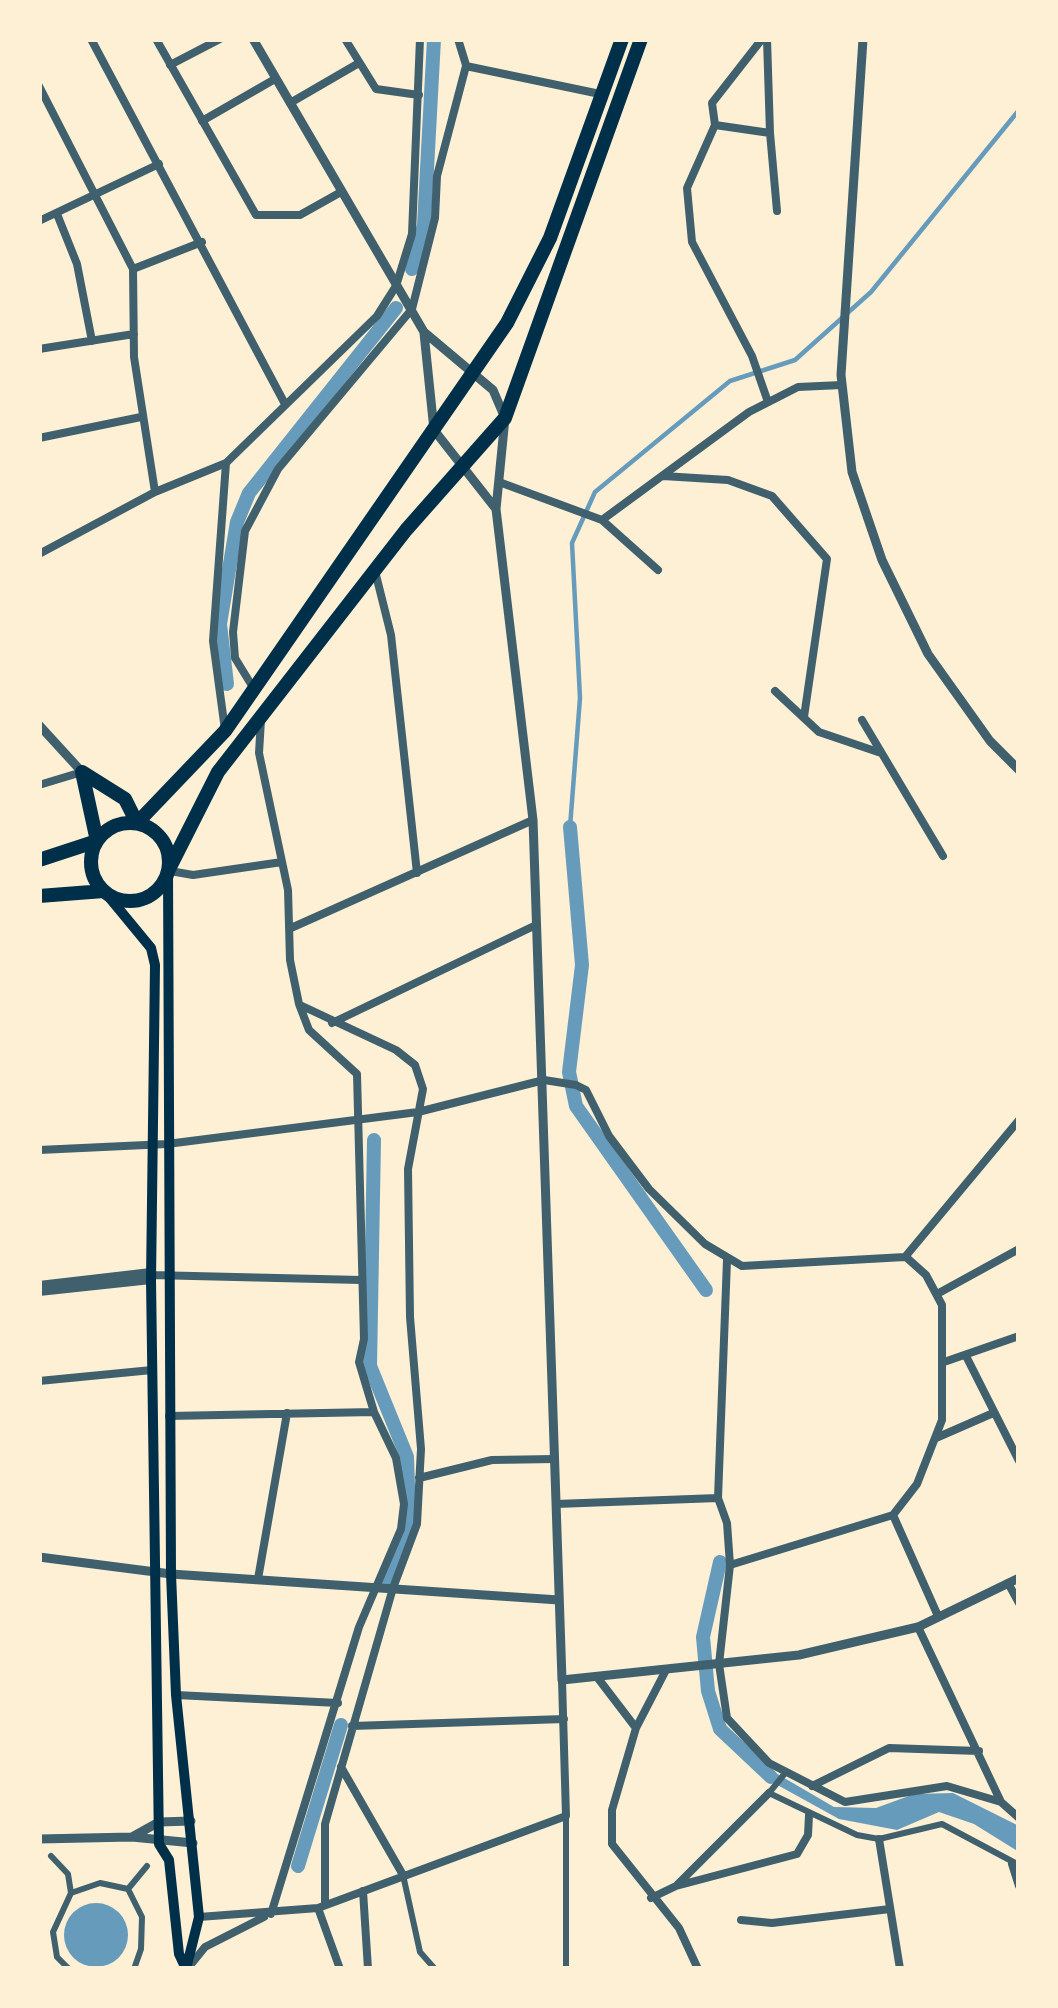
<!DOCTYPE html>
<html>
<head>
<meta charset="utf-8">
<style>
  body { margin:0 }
  #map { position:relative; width:1058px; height:2008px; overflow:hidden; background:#fdf0d5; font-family:Inter,sans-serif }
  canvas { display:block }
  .frame { position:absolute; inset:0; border:42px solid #fdf0d5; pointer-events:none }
</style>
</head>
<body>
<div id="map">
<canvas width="1058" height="2008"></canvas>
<div class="frame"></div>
</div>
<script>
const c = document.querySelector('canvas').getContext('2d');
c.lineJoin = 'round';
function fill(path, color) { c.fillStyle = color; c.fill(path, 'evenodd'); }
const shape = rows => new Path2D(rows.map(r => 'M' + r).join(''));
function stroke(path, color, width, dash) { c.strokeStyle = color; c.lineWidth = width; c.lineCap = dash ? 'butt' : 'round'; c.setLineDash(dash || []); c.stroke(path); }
const water = shape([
  [774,1772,834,1807,876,1808,914,1794,953,1793,1019,1826,1019,1852,974,1824,939,1812,897,1830,839,1819,772,1782],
  '64 1935a32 32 0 1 1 64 0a32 32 0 1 1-64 0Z'
]);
const stream = shape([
  [570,827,580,698,572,543,595,492,730,381,795,360,871,292,1019,110]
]);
const canal = shape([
  [412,269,424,225,434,39],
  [227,684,220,624,237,522,249,493,396,308],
  [570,827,582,965,569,1072,576,1106,706,1290],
  [374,1140,370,1366,407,1457,408,1486,408,1525,386,1581],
  [720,1562,703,1637,708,1691,720,1729,771,1777],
  [298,1866,341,1725]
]);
const pedestrian = shape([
  [786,1772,769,1793,857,1835,879,1839,942,1824,1019,1865],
  [51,1856,68,1874,71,1893],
  [403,1875,420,1952,435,1969],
  [128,1889,147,1866],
  [69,1969,57,1957,53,1932,71,1893,100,1883,128,1889,142,1917,141,1949,134,1969],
  [566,1969,566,1816]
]);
const minor = shape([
  [91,39,285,404],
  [156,39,256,215,300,215,341,192],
  [345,39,376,89,419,95],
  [458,39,466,65],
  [762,39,712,103,715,125,687,188,692,242,752,356,768,402],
  [767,39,770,133],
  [170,65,220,39],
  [39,86,133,269,134,357,155,492],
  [290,103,359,63],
  [202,121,275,79],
  [715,125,770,133,777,211],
  [57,214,77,264,92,341],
  [39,221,159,164],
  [133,269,202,242],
  [39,349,134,334],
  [39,438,141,417],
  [663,476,728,480,772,496,827,559,804,717],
  [499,482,602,520,658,570],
  [602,520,749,412,798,387,842,385],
  [39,554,155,492,226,463,377,316,396,286,412,234,420,39],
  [375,571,391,635,417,873],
  [254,689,235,658,233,632,245,531,278,469,412,309,435,218,437,176,466,66,600,94],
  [775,691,819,732,881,753],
  [261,720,259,753,288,890,290,960,299,1004,309,1030,357,1074,364,1339,359,1362,374,1412,396,1458,404,1504,401,1529,359,1627,271,1914],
  [862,720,943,856],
  [225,730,213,641,226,463],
  [39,785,82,772],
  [170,871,193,875,282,862],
  [291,928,533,820],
  [300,1005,396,1050,415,1065,423,1089,408,1169,410,1317,421,1449,417,1524,393,1588,325,1824,325,1905],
  [332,1023,536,925],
  [39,1150,167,1144,418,1112,544,1080,576,1085,586,1090,609,1136,649,1189,705,1244,742,1266,905,1257,1019,1120],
  [906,1257,926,1275,942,1305,942,1420,917,1484,893,1515,938,1616],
  [727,1260,718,1498,727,1523,730,1565,719,1664,727,1718,769,1763,845,1802,947,1786,1001,1802],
  [151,1275,361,1280],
  [39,1285,151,1272],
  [39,1292,151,1280],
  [937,1294,1019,1249],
  [966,1356,1019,1461],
  [944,1362,1019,1336],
  [39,1381,152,1370],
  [169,1416,374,1412],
  [936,1438,991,1414],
  [419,1478,492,1460,554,1459],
  [556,1504,718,1498],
  [730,1565,893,1515],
  [258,1579,287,1413],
  [1008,1583,1019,1603],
  [918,1627,1001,1802,1019,1818],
  [665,1672,636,1728,612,1810,612,1844,679,1928,698,1969],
  [597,1677,636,1728],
  [176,1695,338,1703],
  [352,1726,564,1719],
  [341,1767,403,1875],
  [812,1786,889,1748,979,1751],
  [879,1839,900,1969],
  [1012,1864,1019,1886],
  [676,1886,797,1854,808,1835,809,1815],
  [363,1891,368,1969],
  [651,1898,676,1886,769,1793],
  [318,1908,340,1969],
  [199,1917,318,1908,566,1816,562,1680],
  [741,1920,772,1923,890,1909],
  [188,1968,205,1947,264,1917]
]);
const tertiary = shape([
  [253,39,424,332,493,390,505,418,496,509,533,820,562,1680,799,1655,918,1627,1019,1578],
  [863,39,841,375,852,472,882,560,928,654,990,741,1019,770],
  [424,333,434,430,496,509],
  [39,725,82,772],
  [39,1557,171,1574,559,1600],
  [132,1837,159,1822,191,1821],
  [39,1839,132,1837,193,1843]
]);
const secondary = shape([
  [168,871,171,1574,176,1695,199,1917,186,1969],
  [104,891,151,948,155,965,151,1280,159,1844,169,1860,179,1954,186,1969]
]);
const trunk = shape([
  [82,772,125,799,137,823,225,731,507,323,550,238,622,39],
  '91 862a39 39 0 1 1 78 0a39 39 0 1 1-78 0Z',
  [39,860,97,841,82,772],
  [168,871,218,772,406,530,505,418,641,39],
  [39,896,104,891]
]);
fill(water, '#669bbc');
stroke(stream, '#669bbc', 4.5);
stroke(canal, '#669bbc', 14);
stroke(pedestrian, '#3f606c', 6);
stroke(minor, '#3f606c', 8);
stroke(tertiary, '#3f606c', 9);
stroke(secondary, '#003049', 10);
stroke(trunk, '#003049', 14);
</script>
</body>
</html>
